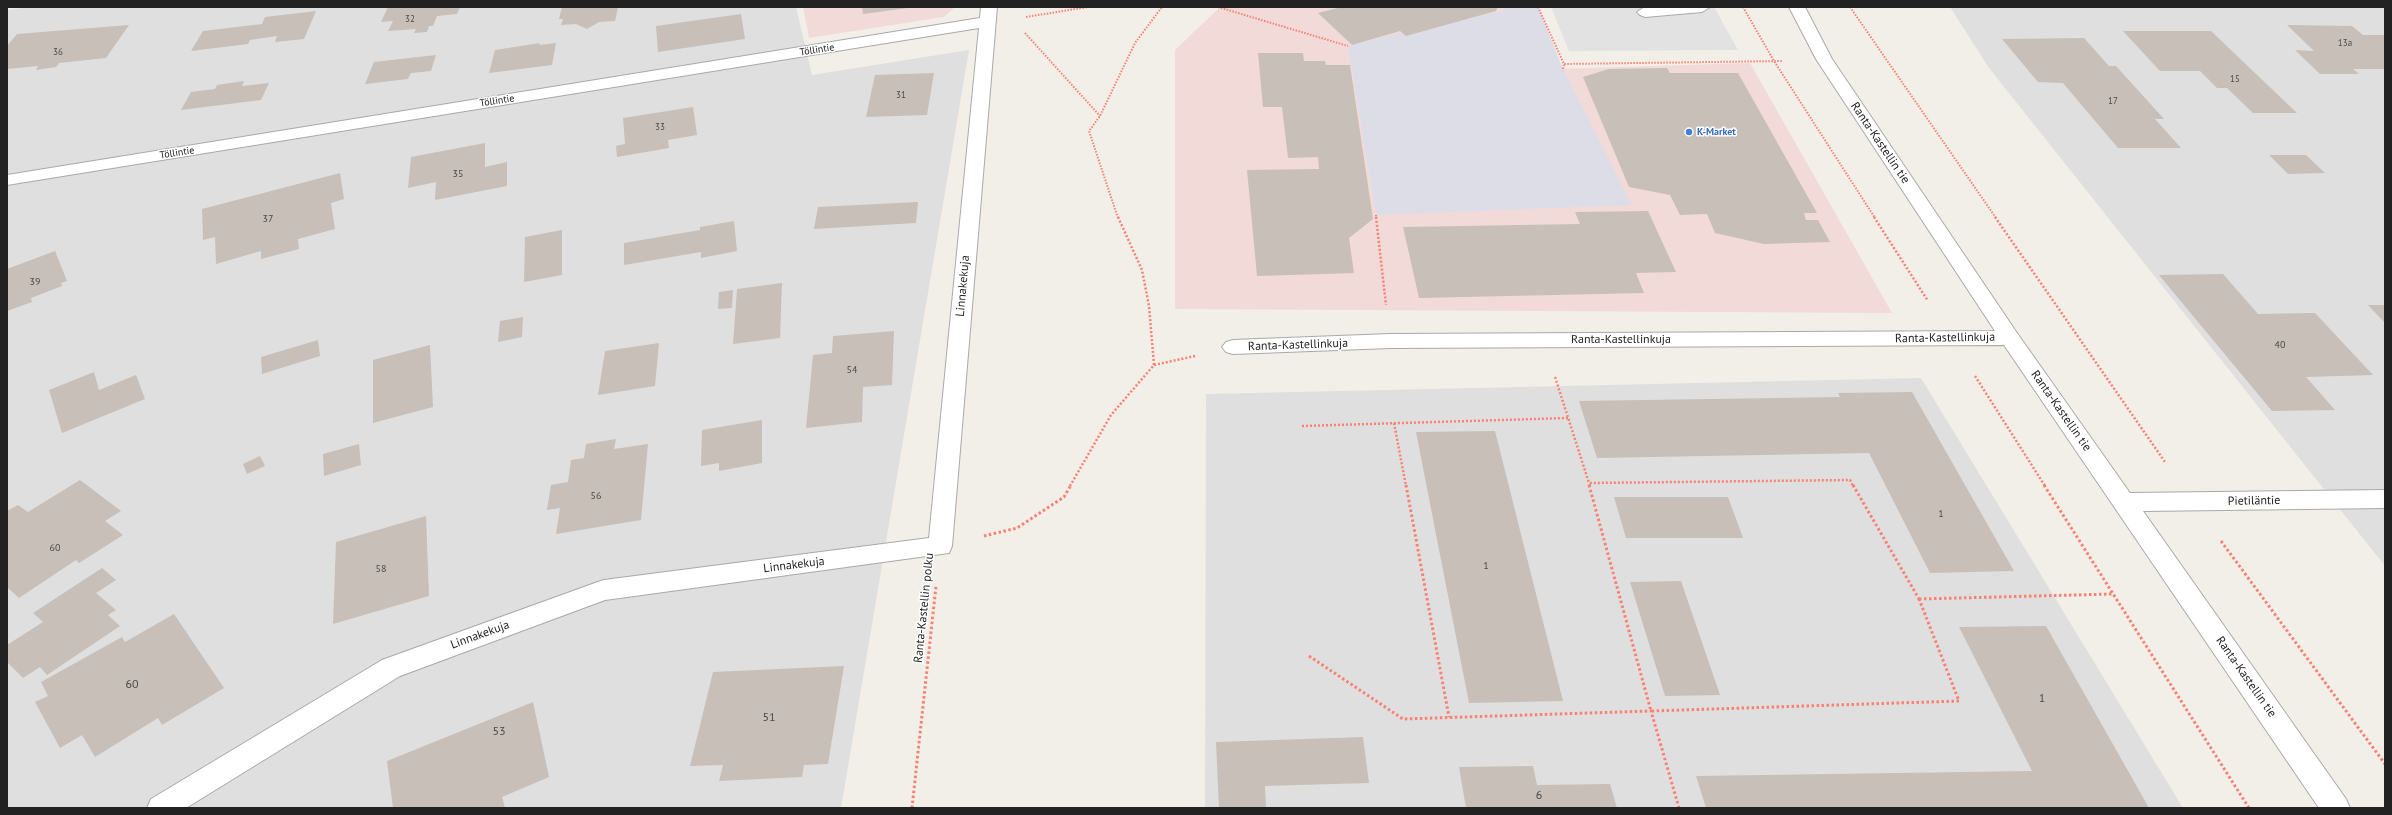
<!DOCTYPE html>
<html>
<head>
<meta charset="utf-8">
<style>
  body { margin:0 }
  #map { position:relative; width:2392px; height:815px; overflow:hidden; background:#f2efe9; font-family:"PT Sans",sans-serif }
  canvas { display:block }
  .frame { position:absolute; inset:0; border:8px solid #222; pointer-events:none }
</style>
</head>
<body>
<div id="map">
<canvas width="2392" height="815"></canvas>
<div class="frame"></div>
</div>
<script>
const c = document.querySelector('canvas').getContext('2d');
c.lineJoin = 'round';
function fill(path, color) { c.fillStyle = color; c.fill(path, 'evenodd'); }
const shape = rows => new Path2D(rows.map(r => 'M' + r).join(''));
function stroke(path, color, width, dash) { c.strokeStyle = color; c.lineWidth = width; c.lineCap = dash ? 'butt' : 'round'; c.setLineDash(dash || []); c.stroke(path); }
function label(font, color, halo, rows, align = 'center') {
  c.font = font + ' "PT Sans",sans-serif'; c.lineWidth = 3; c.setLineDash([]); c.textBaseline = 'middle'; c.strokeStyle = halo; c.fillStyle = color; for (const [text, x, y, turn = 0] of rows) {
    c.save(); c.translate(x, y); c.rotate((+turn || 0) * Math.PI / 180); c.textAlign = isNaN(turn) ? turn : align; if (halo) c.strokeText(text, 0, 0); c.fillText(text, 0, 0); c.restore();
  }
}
const residential = shape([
  [30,7,796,7,812,75,969,50,841,808,7,808,7,10],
  [1950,7,2385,7,2385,566,1989,68],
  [1921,378,2183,808,1205,808,1206,394]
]);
const commercial = shape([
  [803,7,955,7,944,17,809,38],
  [1220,7,1536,7,1555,69,1750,63,1892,313,1175,309,1175,50]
]);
const parking = shape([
  [1551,7,1714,7,1738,50,1569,51]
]);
const plaza = shape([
  [1514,7,1538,7,1563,69,1632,205,1376,215,1348,46,1400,33,1406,36]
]);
const building = shape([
  [388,7,460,7,457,14,437,16,433,26,429,26,427,32,414,33,416,29,388,31,393,21,381,22],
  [562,7,618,7,615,21,599,22,587,29,576,24,561,25,563,19,559,19],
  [862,7,907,7,908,8,863,14],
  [1342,7,1498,7,1496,11,1406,36,1400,31,1352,45,1318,13],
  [316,11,304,39,275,42,277,36,250,40,248,44,191,51,203,31,262,24,265,17],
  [741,14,745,39,658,52,656,26],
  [129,25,106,58,59,63,56,67,36,70,38,66,7,69,7,46,17,34],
  [2287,25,2352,26,2363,35,2385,35,2385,69,2353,69,2359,74,2320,74,2295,50,2314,51],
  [2123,31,2211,31,2297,113,2253,113,2227,88,2217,88,2200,71,2160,71],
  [2084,38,2109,66,2116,66,2164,119,2155,119,2181,148,2118,148,2063,83,2038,82,2002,39],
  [540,43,539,45,556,43,552,65,489,73,495,50],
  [1258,53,1303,53,1304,61,1325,61,1326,65,1350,65,1373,219,1349,238,1354,273,1257,276,1247,170,1319,169,1318,157,1288,158,1282,107,1263,107],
  [436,55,431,71,411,73,408,79,365,84,374,62],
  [1667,68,1670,73,1738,73,1817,213,1804,213,1806,220,1818,220,1830,242,1764,244,1715,233,1707,214,1680,215,1670,195,1629,187,1583,77,1609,69],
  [934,73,927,115,866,117,875,75],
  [244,81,242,86,269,83,261,100,181,110,191,92,215,89,217,85],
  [693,107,697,135,668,140,669,148,617,157,616,146,625,144,623,118],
  [485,143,485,167,507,162,507,186,435,200,436,182,408,188,411,157],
  [2269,155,2306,155,2325,173,2288,174],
  [340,173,344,199,331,203,335,229,298,239,299,249,261,259,261,251,216,264,215,237,203,240,202,209],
  [918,202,916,223,814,229,818,207],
  [1648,211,1676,272,1636,273,1644,293,1419,298,1403,227,1580,224,1575,212],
  [734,221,737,251,701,258,701,252,624,265,624,243,700,230,700,227],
  [562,230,562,275,524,282,525,237],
  [55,251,67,281,61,283,62,286,31,298,32,302,7,311,7,269],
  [2223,274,2258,314,2315,313,2373,375,2306,377,2335,410,2272,411,2159,275],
  [782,283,780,338,733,344,737,289],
  [733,290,732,308,718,309,719,292],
  [2368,305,2385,305,2385,323],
  [523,317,522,337,498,342,500,321],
  [894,331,892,385,863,387,862,422,806,428,813,355,832,353,833,336],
  [318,340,320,356,262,374,261,357],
  [659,343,655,386,598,395,605,351],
  [430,345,433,407,373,423,373,360],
  [94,372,99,390,136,375,145,399,62,433,49,390],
  [1912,392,2014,571,1930,573,1869,453,1597,458,1579,401,1840,397,1838,393],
  [762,420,762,463,719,471,719,463,701,466,702,430],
  [1495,431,1563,701,1469,703,1416,432],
  [616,439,614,449,648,444,641,520,556,534,560,508,547,510,551,485,568,482,571,460,584,458,586,444],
  [359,444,361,465,324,476,323,454],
  [260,456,265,466,247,474,243,464],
  [80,480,121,511,105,521,123,535,79,563,76,560,19,598,7,587,7,511,18,505,28,512],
  [1614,497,1728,497,1743,538,1626,538],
  [426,516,429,596,333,624,336,542],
  [102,568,116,580,96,593,116,610,108,615,120,626,47,675,40,667,23,678,7,662,7,645,43,622,33,613],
  [1681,581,1720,695,1665,696,1630,582],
  [174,614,224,688,162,725,158,718,95,757,82,735,60,748,35,702,48,696,41,682,122,637,125,642],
  [2046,626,2149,808,1706,808,1696,776,2032,771,1959,627],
  [844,666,828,764,804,765,802,777,719,781,723,765,690,766,713,672],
  [533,702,549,777,502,797,505,808,393,808,387,761],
  [1363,737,1369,783,1265,786,1266,808,1219,808,1216,742],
  [1533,766,1537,785,1610,784,1617,808,1466,808,1459,767]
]);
const pathFar2 = shape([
  [1218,7,1348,46],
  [1538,7,1564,64,1783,61],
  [1743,7,1774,61,1875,218],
  [1850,7,1996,218],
  [1026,17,1088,7],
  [1025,33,1100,116],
  [1563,69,1564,64],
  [1376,215,1376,218],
  [1118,218,1089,131,1100,116,1135,43,1162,7]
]);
const pathFar1 = shape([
  [1118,217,1142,270,1149,306,1154,365],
  [1376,217,1386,305],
  [1874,217,1928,301],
  [1995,217,2165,462],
  [1975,376,2045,486],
  [1555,377,1589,483],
  [1394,423,1406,486],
  [1302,426,1568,418],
  [1070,486,1111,415,1154,365,1195,356],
  [1590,486,1589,483,1850,480,1853,486]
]);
const path = shape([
  [1406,485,1449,717],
  [1589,485,1651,711,1959,701,1919,599],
  [1853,485,1919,599],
  [2044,485,2249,808],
  [984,536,1017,528,1064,497,1071,485],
  [2221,541,2385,764],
  [1919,599,2113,594],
  [1309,656,1403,719,1651,711,1679,808],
  [912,808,936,586]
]);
const lane = shape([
  [1645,7,1710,7,1702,12,1645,17,1640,15,1637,12,1645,7]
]);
const street = shape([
  [981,7,997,7,952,546,949,553,605,600,400,676,186,808,147,808,151,799,382,660,595,583,604,580,929,538,979,28,7,185,7,175,980,18,981,7],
  [1789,7,1805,7,1832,59,2017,333,2130,493,2385,490,2385,508,2143,511,2346,799,2350,808,2319,808,2004,345,1390,348,1233,354,1226,352,1222,347,1226,342,1233,340,1390,334,1995,331,1816,59,1789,7]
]);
const markers = [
  [1689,132,4,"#3f7fe0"]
];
const farNumbernames = [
  ["32",410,19],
  ["13a",2345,43],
  ["36",58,52],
  ["15",2235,79],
  ["31",901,95],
  ["17",2113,101],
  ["33",660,127]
];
const farStreetnames = [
  ["Töllintie",817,50,-9],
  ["Töllintie",497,101,-9],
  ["Töllintie",177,153,-9]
];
const farShopnames = [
  ["K-Market",1697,132]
];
const numberNames = [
  ["35",458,174],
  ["37",268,219],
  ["39",35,282],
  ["40",2280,345],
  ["54",852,370],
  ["56",596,496],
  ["1",1941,514],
  ["60",55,548],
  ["1",1486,566],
  ["58",381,569]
];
const streetNames = [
  ["Ranta-Kastellin tie",1880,143,56],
  ["Linnakekuja",963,286,-85],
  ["Ranta-Kastellinkuja",1945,338,-1],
  ["Ranta-Kastellinkuja",1621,340],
  ["Ranta-Kastellinkuja",1298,345,-2],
  ["Ranta-Kastellin tie",2061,411,55],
  ["Pietiläntie",2254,501,-1],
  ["Linnakekuja",794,565,-7],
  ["Ranta-Kastellin polku",924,608,-84],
  ["Linnakekuja",480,635,-20],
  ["Ranta-Kastellin tie",2246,677,55]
];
const nearNumbernames = [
  ["60",132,685],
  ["1",2042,699],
  ["51",769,718],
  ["53",499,732],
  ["6",1539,796]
];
fill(residential, '#e0dfdf');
fill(commercial, '#f2dad9');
fill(parking, '#e2e2e2');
fill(plaza, '#dddde8');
fill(building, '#c7bfb8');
stroke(lane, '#a9a9a9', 2);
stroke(street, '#a9a9a9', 2);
stroke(pathFar2, '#fa8072', 2, [1.5, 1.5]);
stroke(pathFar1, '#fa8072', 2.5, [2, 2]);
stroke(path, '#fa8072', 3, [2.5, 2.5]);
fill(lane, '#fff');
fill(street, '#fff');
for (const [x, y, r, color] of markers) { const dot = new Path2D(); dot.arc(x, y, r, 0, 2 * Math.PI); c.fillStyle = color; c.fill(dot); stroke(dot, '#fff', 1.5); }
label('9px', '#4b4948', null, farNumbernames);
label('10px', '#222', '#fff', farStreetnames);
label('bold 10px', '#366cbe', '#fff', farShopnames, 'left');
label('10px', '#4b4948', null, numberNames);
label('12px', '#222', '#fff', streetNames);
label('12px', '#4b4948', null, nearNumbernames);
</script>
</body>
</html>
